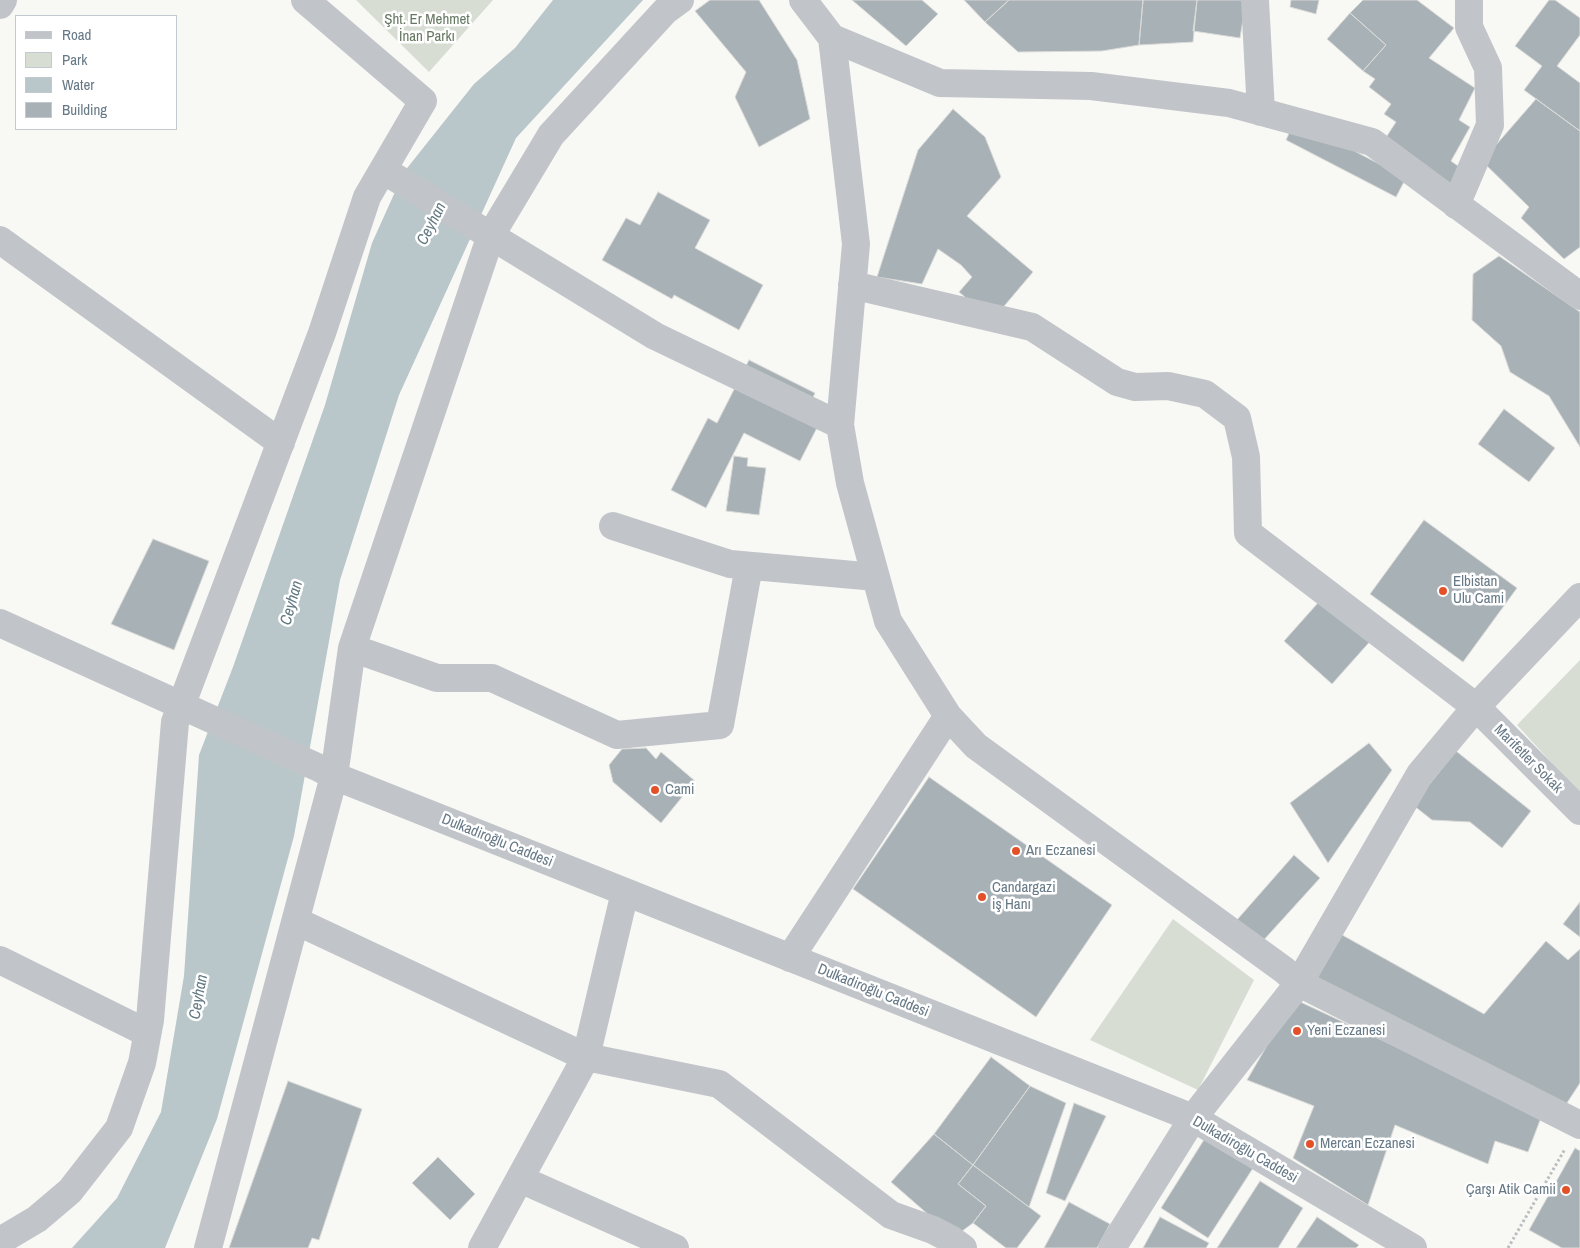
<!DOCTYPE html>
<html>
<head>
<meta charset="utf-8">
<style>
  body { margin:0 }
  #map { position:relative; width:1580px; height:1248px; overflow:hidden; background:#f8f8f5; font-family:"Archivo Narrow",sans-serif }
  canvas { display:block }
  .legend { position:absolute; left:15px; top:15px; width:162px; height:115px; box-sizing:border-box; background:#fff; border:1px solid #c2c9cf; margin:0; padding:6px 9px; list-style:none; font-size:15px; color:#677986 }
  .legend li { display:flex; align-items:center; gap:10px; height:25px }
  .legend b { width:25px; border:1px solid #c2c9cf }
</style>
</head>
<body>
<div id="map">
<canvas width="1580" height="1248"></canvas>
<ul class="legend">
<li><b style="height:6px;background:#c1c5c9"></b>Road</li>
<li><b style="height:14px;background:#d8ddd4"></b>Park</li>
<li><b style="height:14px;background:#b9c6ca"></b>Water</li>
<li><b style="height:14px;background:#a8b1b6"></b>Building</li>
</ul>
</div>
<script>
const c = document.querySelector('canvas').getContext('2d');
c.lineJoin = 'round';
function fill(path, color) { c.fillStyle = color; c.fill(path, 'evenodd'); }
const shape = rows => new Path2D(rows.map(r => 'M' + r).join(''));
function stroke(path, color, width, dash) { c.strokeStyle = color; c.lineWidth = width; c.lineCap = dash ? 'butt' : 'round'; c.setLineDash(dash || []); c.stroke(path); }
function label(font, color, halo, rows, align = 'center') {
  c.font = font + ' "Archivo Narrow",sans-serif'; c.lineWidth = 5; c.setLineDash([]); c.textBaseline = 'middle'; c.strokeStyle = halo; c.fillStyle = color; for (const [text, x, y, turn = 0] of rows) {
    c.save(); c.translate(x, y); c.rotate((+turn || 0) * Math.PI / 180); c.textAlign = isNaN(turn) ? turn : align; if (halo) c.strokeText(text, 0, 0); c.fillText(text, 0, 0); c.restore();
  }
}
const green = shape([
  [356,0,493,0,429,72],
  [1580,660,1580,794,1517,725],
  [1173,919,1254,980,1198,1090,1090,1040]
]);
const water = shape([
  [553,0,643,0,516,138,399,395,340,580,294,836,217,1119,165,1248,72,1248,117,1198,161,1112,184,976,199,755,233,667,325,405,372,243,404,172,474,84,515,48]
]);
const building = shape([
  [710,0,759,0,797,60,810,119,759,147,735,97,746,72,695,11,710,0],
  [852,0,922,0,938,14,906,46,852,0],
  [964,0,1009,0,985,22,964,0],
  [1009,0,1143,0,1139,45,1102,51,1018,52,985,22,1009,0],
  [1143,0,1197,0,1193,42,1139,45,1143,0],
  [1197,0,1246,0,1240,38,1193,31,1197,0],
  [1291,0,1319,0,1316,14,1290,7,1291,0],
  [1363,0,1417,0,1454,28,1429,58,1475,88,1459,120,1470,127,1451,161,1465,171,1451,195,1383,142,1396,122,1384,114,1391,104,1369,87,1375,79,1363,71,1386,45,1350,13,1363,0],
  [1549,0,1555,0,1580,18,1580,35,1557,66,1580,83,1580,131,1524,90,1542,66,1515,46,1549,0],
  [1350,13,1386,45,1363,71,1327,39,1350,13],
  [1536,99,1580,131,1580,247,1564,259,1521,218,1529,207,1482,161,1536,99],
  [953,109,985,137,1001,177,967,216,1033,272,994,318,984,313,959,292,972,277,961,265,938,249,922,284,877,277,918,150,953,109],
  [1295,120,1406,178,1396,197,1286,140,1295,120],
  [658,192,710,220,695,248,763,285,739,330,674,295,672,299,602,260,626,218,640,225,658,192],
  [1499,256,1580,312,1580,447,1549,396,1510,372,1501,346,1472,320,1473,274,1499,256],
  [749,360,815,393,807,410,822,418,800,461,744,433,706,508,671,490,708,418,717,423,749,360],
  [1504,409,1555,448,1529,482,1478,444,1504,409],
  [734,456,748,458,747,466,766,468,759,515,726,511,734,456],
  [1424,520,1517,588,1463,662,1370,594,1424,520],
  [153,539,209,561,174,650,111,624,153,539],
  [1325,595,1373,638,1332,684,1284,641,1325,595],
  [1369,743,1392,770,1328,863,1290,803,1369,743],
  [646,748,656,759,661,752,695,781,661,823,613,782,609,765,622,749,646,748],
  [1456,751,1531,811,1502,848,1470,822,1432,820,1413,805,1456,751],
  [929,777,1112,905,1036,1017,853,889,929,777],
  [1294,855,1320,878,1261,943,1236,921,1294,855],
  [1580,902,1580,937,1563,924,1580,902],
  [1326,926,1484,1014,1546,941,1568,960,1580,949,1580,1083,1561,1112,1293,971,1326,926],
  [1294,999,1542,1115,1528,1152,1495,1141,1488,1164,1395,1125,1368,1205,1293,1158,1314,1106,1247,1080,1294,999],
  [991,1057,1030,1086,973,1165,934,1134,991,1057],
  [288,1081,362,1109,319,1240,312,1238,308,1248,229,1248,288,1081],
  [1030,1086,1066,1103,1029,1207,973,1165,1030,1086],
  [1074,1103,1106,1116,1065,1201,1046,1193,1074,1103],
  [934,1134,973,1165,958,1184,986,1206,973,1223,954,1237,891,1182,934,1134],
  [1207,1135,1255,1165,1208,1238,1161,1208,1207,1135],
  [1575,1148,1580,1151,1580,1248,1562,1248,1529,1230,1575,1148],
  [438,1157,475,1194,450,1220,412,1183,438,1157],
  [973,1165,1041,1216,1017,1248,1006,1248,973,1223,986,1206,958,1184,973,1165],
  [1260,1181,1303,1208,1278,1248,1217,1248,1260,1181],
  [1069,1202,1110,1224,1097,1248,1044,1248,1069,1202],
  [1160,1217,1209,1243,1206,1248,1143,1248,1160,1217],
  [1317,1217,1359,1245,1356,1248,1296,1248,1317,1217]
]);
const path = shape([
  [1508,1248,1565,1149]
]);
const minor = shape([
  [803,0,832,38,940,83,1091,86,1229,103,1372,142,1580,296],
  [1255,0,1261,112],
  [0,5,3,0],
  [832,38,856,244,840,425,850,483,888,621,948,716,976,746,1284,970,1299,983,1580,1125],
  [383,170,655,336,840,425],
  [1456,205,1490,125,1488,68,1469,27,1469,0],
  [0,240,281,443],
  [852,285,1032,327,1117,382,1135,387,1168,386,1205,394,1237,418,1246,457,1248,533,1476,707,1580,811],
  [613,526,730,564,876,577],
  [0,623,317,767,334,776,1193,1118,1413,1248],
  [352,648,437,678,492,678,617,735,720,725,749,566],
  [296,921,586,1057,719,1084,891,1215,933,1230,952,1240,963,1248],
  [790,958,948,716],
  [0,960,147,1033],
  [520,1179,675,1248],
  [0,1241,37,1219,70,1191,119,1128,142,1063,150,1020,175,722,322,333,367,197,423,101,305,0],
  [208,1248,334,776,352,648,491,235,551,135,665,11,680,0],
  [482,1248,586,1057,625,892],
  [1112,1248,1193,1118,1299,983,1420,774,1476,707,1580,597]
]);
const markers = [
  [1443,591,5,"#e45129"],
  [655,790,5,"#e45129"],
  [1016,851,5,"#e45129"],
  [982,897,5,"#e45129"],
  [1297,1031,5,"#e45129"],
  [1310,1144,5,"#e45129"],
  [1566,1190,5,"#e45129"]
];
const parkNames = [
  ["Şht. Er Mehmet",427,20],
  ["İnan Parkı",427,37]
];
const poiNames = [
  ["Elbistan",1453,582],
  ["Ulu Cami",1453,599],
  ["Cami",665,790],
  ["Arı Eczanesi",1026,851],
  ["Candargazi",992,888],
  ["iş Hanı",992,905],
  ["Yeni Eczanesi",1307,1031],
  ["Mercan Eczanesi",1320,1144],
  ["Çarşı Atik Camii",1556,1190,"right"]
];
const streetNames = [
  ["Marifetler Sokak",1528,759,45],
  ["Dulkadiroğlu Caddesi",497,841,22],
  ["Dulkadiroğlu Caddesi",873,991,22],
  ["Dulkadiroğlu Caddesi",1245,1150,30]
];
const waterNames = [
  ["Ceyhan",432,224,-63],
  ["Ceyhan",292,603,-74],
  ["Ceyhan",199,997,-80]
];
fill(green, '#d8ddd4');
fill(water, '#b9c6ca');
fill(building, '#a8b1b6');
stroke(building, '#dadad7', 1);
stroke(path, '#bbbec0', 3, [2.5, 2.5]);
stroke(minor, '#c1c5c9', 28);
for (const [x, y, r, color] of markers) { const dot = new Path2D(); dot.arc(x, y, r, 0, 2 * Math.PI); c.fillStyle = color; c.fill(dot); stroke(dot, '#fff', 2); }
label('15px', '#667862', '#fff', parkNames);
label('15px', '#677986', '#fff', poiNames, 'left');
label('15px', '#677986', '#fff', streetNames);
label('italic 16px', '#637a82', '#fff', waterNames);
</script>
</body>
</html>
